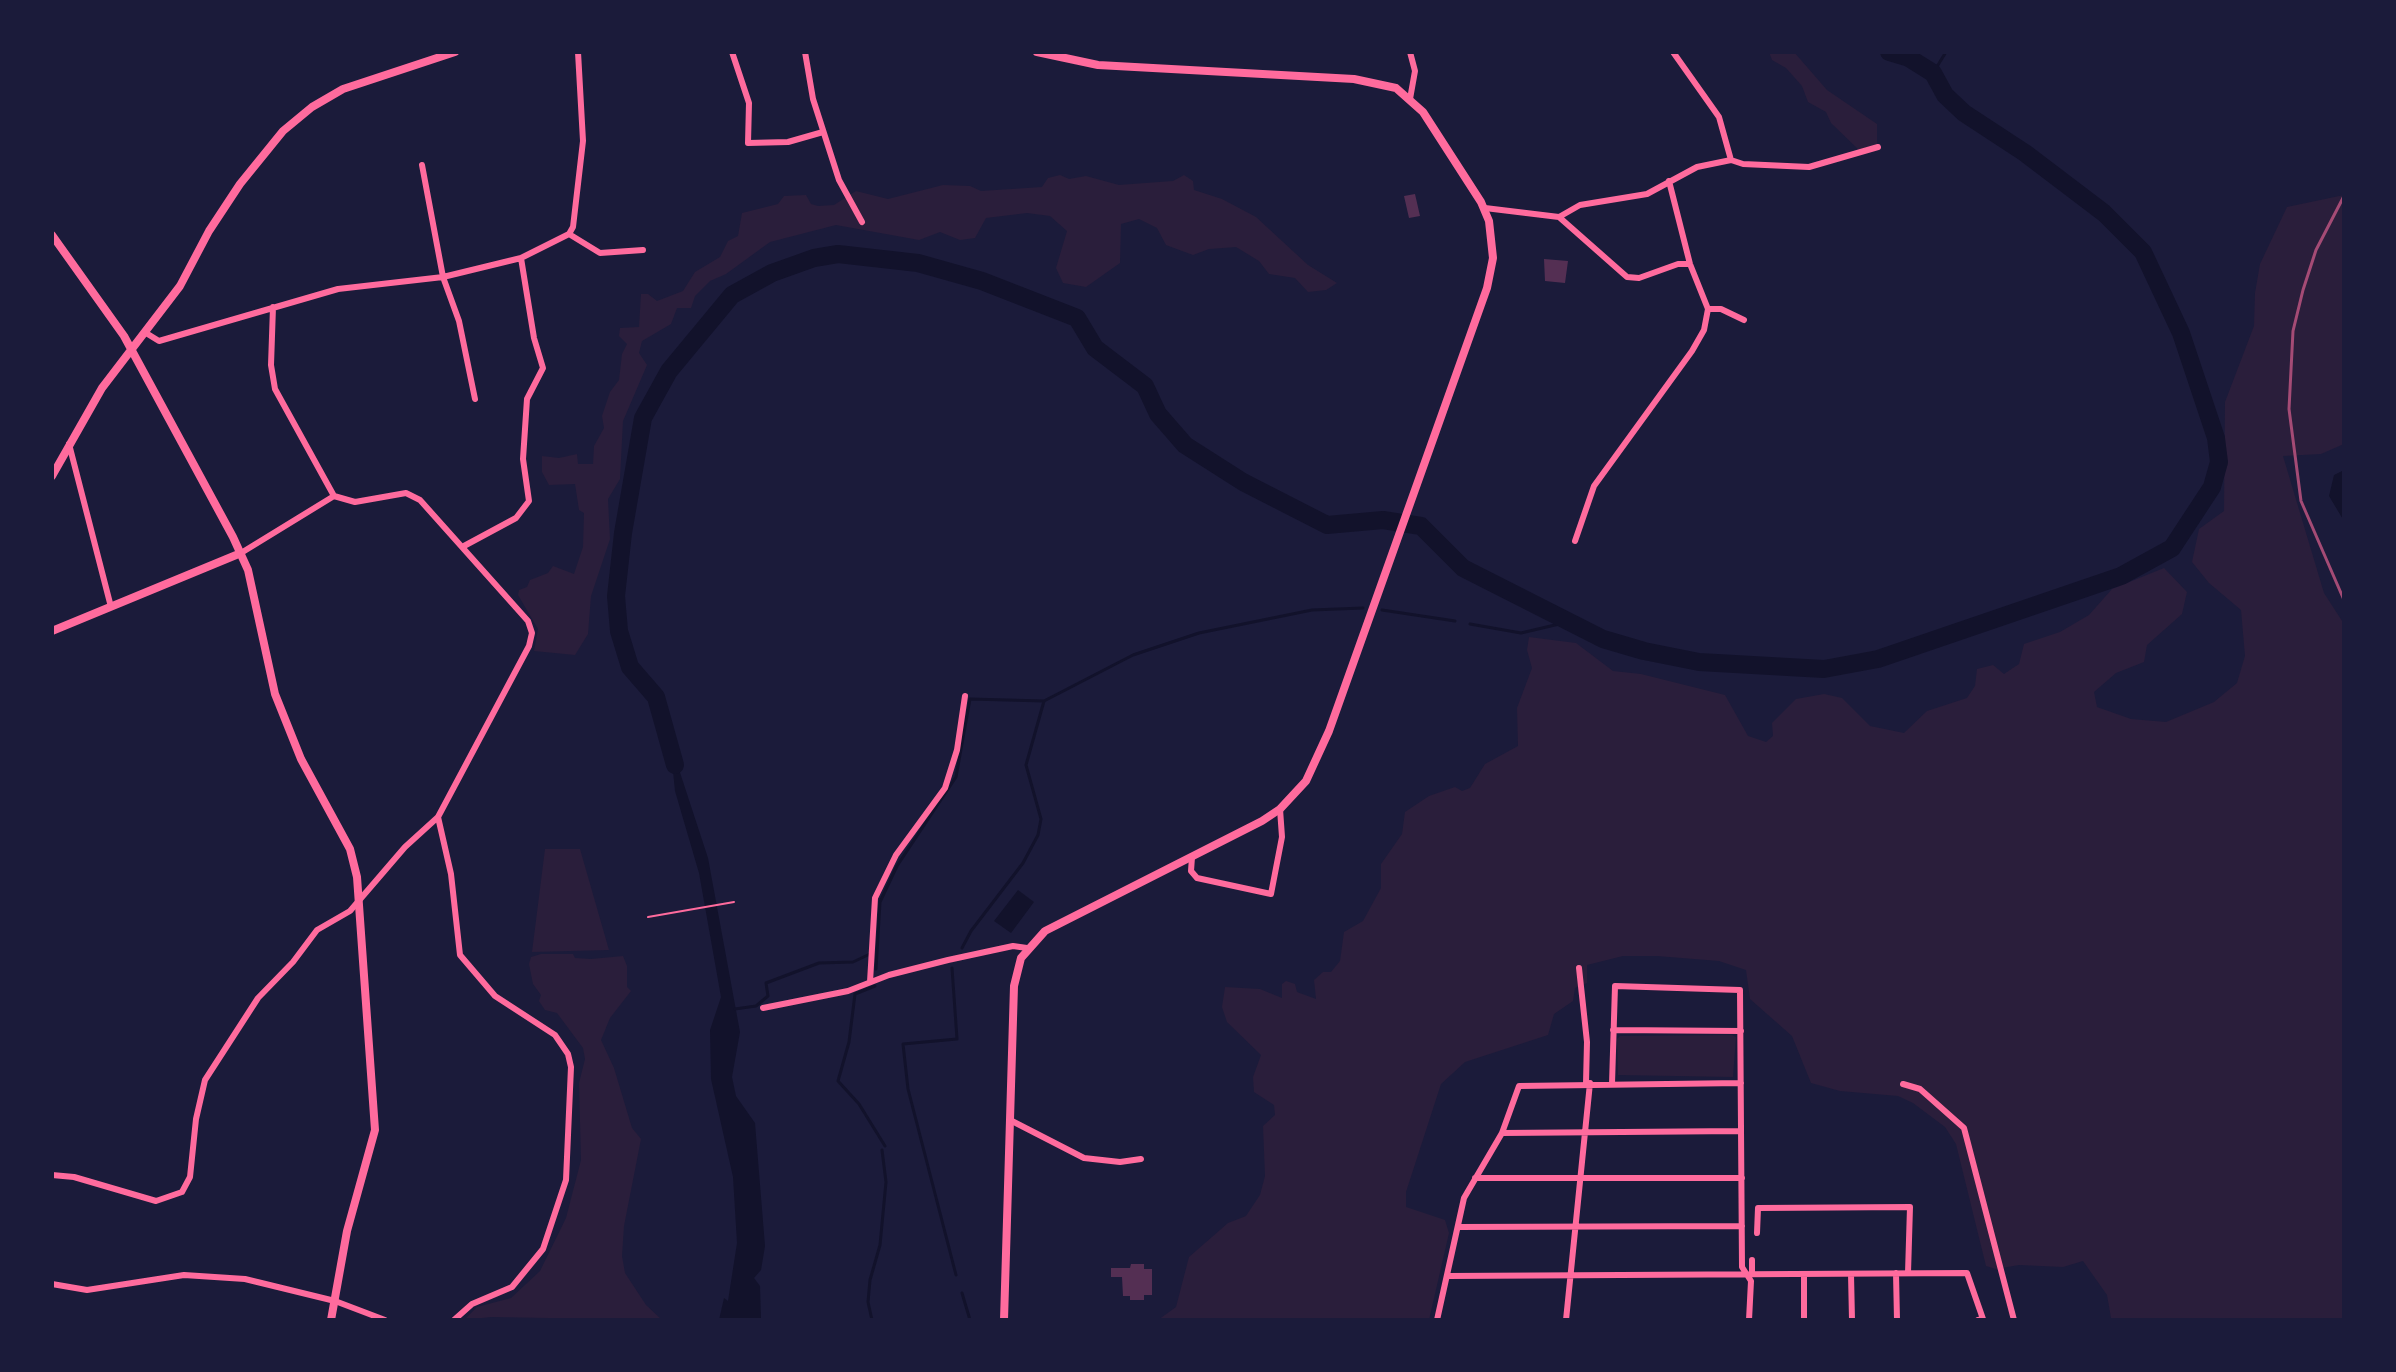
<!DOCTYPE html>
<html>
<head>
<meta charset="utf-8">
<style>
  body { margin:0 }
  #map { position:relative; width:2396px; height:1372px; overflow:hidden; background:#1b1b3a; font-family:"Varela Round",sans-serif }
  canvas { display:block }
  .frame { position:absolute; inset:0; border:54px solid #1b1b3a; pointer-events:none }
</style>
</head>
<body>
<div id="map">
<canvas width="2396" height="1372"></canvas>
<div class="frame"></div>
</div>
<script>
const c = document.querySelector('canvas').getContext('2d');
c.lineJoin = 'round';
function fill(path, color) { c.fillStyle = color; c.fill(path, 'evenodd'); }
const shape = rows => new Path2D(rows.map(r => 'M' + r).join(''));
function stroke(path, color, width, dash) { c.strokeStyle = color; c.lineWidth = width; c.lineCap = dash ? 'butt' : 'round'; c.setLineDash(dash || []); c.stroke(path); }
const green = shape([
  [1769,52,1794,52,1827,90,1877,124,1877,144,1859,150,1831,123,1826,112,1808,102,1802,86,1786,68,1772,60],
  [1060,175,1069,179,1086,176,1119,185,1173,181,1184,175,1193,181,1194,190,1222,199,1256,217,1308,265,1337,283,1326,290,1308,292,1295,278,1269,274,1259,261,1236,247,1209,249,1193,255,1166,245,1157,228,1139,219,1121,224,1120,263,1086,287,1063,283,1056,268,1067,231,1050,216,1027,213,986,218,975,238,960,240,940,232,919,240,836,225,770,242,726,274,710,281,695,296,691,308,677,308,671,324,642,341,639,353,647,365,623,421,620,479,608,499,610,539,591,596,588,634,575,655,534,651,538,629,518,595,519,590,527,587,530,580,548,573,553,566,574,574,583,547,584,513,579,510,575,484,549,485,542,472,542,456,559,458,577,454,578,464,593,464,594,446,604,428,602,416,610,392,619,380,622,354,627,344,619,336,620,328,639,327,641,294,648,294,657,301,683,291,695,272,720,257,728,241,738,236,742,213,778,204,784,196,806,195,811,204,818,206,834,205,856,191,888,199,943,185,970,186,981,191,1042,187,1048,178],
  [2344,195,2344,444,2321,454,2283,456,2324,593,2344,624,2344,1320,2109,1320,2111,1318,2107,1295,2083,1261,2063,1267,2019,1265,1996,1269,1986,1266,1956,1144,1945,1127,1913,1103,1898,1096,1840,1091,1811,1083,1792,1036,1750,999,1746,970,1719,961,1657,956,1623,956,1587,965,1587,983,1575,988,1573,1001,1554,1014,1548,1035,1465,1062,1441,1084,1406,1192,1406,1207,1445,1220,1449,1233,1429,1320,1158,1320,1176,1307,1189,1257,1228,1223,1246,1216,1260,1195,1265,1176,1263,1126,1275,1115,1274,1105,1254,1092,1253,1077,1261,1055,1227,1022,1222,1007,1225,987,1260,989,1282,998,1282,984,1286,981,1295,984,1297,992,1316,999,1314,980,1323,972,1331,972,1340,961,1344,932,1363,921,1381,888,1381,864,1402,834,1405,812,1429,796,1455,787,1462,791,1470,788,1485,764,1518,746,1517,708,1532,668,1527,650,1529,637,1576,643,1613,671,1641,674,1725,695,1748,736,1766,742,1773,736,1772,723,1796,699,1824,694,1842,698,1870,726,1904,733,1927,711,1967,698,1975,686,1977,669,1993,665,2004,674,2019,664,2024,644,2060,632,2089,615,2112,589,2164,568,2187,592,2182,614,2147,645,2144,662,2116,673,2094,692,2097,707,2131,719,2166,722,2214,702,2237,683,2245,656,2241,610,2209,583,2192,562,2199,529,2224,511,2225,402,2254,326,2255,293,2260,264,2287,207],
  [545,849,580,849,609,950,532,952],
  [541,954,573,954,575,958,591,959,623,956,627,966,627,987,631,991,610,1018,601,1040,614,1068,632,1128,641,1139,624,1226,622,1256,625,1273,646,1305,662,1320,491,1317,464,1320,477,1307,511,1298,540,1271,566,1218,581,1160,579,1083,585,1059,583,1048,557,1013,545,1010,539,1001,541,995,533,984,529,964,531,957],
  [1732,1035,1736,1037,1733,1077,1618,1075,1617,1039,1620,1036]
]);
const water = shape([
  [2344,470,2344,521,2329,496,2334,475],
  [670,742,708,858,740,1032,732,1077,736,1096,755,1123,765,1246,761,1270,754,1278,760,1286,761,1318,755,1320,719,1320,724,1298,728,1301,737,1243,733,1177,711,1079,710,1030,721,997,699,873,675,791],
  [1018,890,1034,902,1011,933,994,921]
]);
const stream = shape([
  [1933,73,1946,52],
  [1382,610,1455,621],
  [1470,624,1521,633,1572,621],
  [962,948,971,931,1023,863,1038,835,1041,819,1026,765,1044,701],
  [952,968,957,1039,903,1044,908,1089,956,1275],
  [876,969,880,902,897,866,956,777,970,699,1044,701,1133,655,1199,633,1312,610,1363,608],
  [875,986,855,994,849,1042,838,1081,859,1104,885,1146],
  [735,1009,756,1006,768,996,766,983,819,963,853,962,870,954],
  [962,1293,970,1320],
  [872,1320,868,1302,870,1280,880,1245,886,1182,882,1150]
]);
const river = shape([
  [675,765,656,697,630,667,619,631,616,596,623,533,643,418,669,371,732,295,772,273,814,258,838,254,918,263,982,281,1077,318,1095,348,1145,386,1158,414,1185,445,1243,482,1327,525,1383,520,1421,526,1463,568,1603,639,1644,651,1699,662,1824,669,1878,659,2121,576,2172,548,2212,487,2219,462,2216,438,2181,333,2143,252,2104,213,2025,153,1964,113,1945,95,1933,73,1909,58,1889,52]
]);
const building = shape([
  [1415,194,1420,216,1409,218,1404,196],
  [1544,259,1568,261,1565,283,1545,281],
  [1131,1264,1144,1264,1144,1269,1152,1269,1152,1295,1144,1295,1144,1300,1130,1300,1130,1296,1123,1296,1122,1277,1111,1277,1111,1268,1130,1268]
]);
const path = shape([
  [1849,53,1849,52],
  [648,917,734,902]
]);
const minor = shape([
  [732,52,749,103,748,143,788,142,823,132],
  [805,52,813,99,839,180,862,222],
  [1673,52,1719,117,1731,160],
  [1410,99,1415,71,1410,52],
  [422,165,443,277,459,321,475,399],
  [1669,181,1690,264,1708,309,1721,309,1744,320],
  [1485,208,1559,217,1627,277,1639,278,1678,264,1690,264],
  [1559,217,1580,205,1647,194,1697,167,1731,160,1743,164,1809,167,1878,147],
  [569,234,600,253,643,250],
  [146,333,159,341,338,289,443,277,521,258,569,234,573,227,583,141,578,52],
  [69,444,111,607],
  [1575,541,1594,486,1692,351,1704,330,1708,309],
  [464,546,516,518,529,501,523,459,527,399,543,368,534,338,521,258],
  [241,553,334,496],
  [438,817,451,874,460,955,495,996,555,1035,568,1054,571,1067,566,1180,543,1249,512,1287,472,1304,454,1320],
  [1192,857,1191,871,1197,878,1271,894,1282,837,1280,809],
  [1579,968,1587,1042,1586,1083],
  [870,982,875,898,896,855,945,788,957,750,965,696],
  [763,1008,848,991,889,975,948,960,1013,946,1027,948],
  [1613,1030,1741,1031],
  [1612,1084,1615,986,1740,990,1742,1267,1751,1281,1749,1320],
  [1903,1084,1920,1089,1964,1128,2014,1320],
  [1010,1120,1084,1158,1120,1162,1141,1159],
  [1502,1133,1741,1131],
  [52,1175,74,1177,156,1201,182,1192,190,1177,196,1119,205,1080,258,998,293,962,317,930,350,911,405,847,438,817,529,646,532,633,528,621,420,500,406,493,355,502,334,496,275,389,271,365,273,307],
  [1475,1178,1742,1178],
  [1458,1227,1742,1226],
  [1757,1233,1758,1208,1910,1207,1908,1273],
  [1896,1273,1897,1320],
  [1752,1274,1752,1260],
  [1804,1274,1804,1320],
  [1851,1274,1852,1320],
  [1448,1276,1967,1273,1983,1319,1978,1320],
  [52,1284,87,1290,184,1275,245,1279,335,1301,385,1320],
  [1437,1320,1464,1198,1502,1133,1519,1086,1741,1083],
  [1566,1320,1590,1083]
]);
const tertiary = shape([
  [52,235,124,336,233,537,248,570,275,694,301,759,350,849,357,877,375,1130,347,1231,331,1320],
  [52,476,102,388,180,286,209,231,240,184,283,131,312,107,343,89,455,52],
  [52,631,241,553],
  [1004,1320,1014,986,1021,958,1045,931,1262,821,1280,809,1306,781,1329,731,1487,288,1493,258,1489,221,1481,202,1423,112,1396,88,1354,79,1098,65,1037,52]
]);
const rail = shape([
  [2344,196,2316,250,2303,290,2293,331,2289,409,2301,501,2344,600]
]);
fill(green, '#2a1e3b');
fill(water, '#12122b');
stroke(stream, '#12122b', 3);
stroke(river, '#12122b', 18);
fill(building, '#542f53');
stroke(path, '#ff6b9d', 2);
stroke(minor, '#ff6b9d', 6);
stroke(tertiary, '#ff6b9d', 8);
stroke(rail, '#a44b75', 3);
</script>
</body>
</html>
